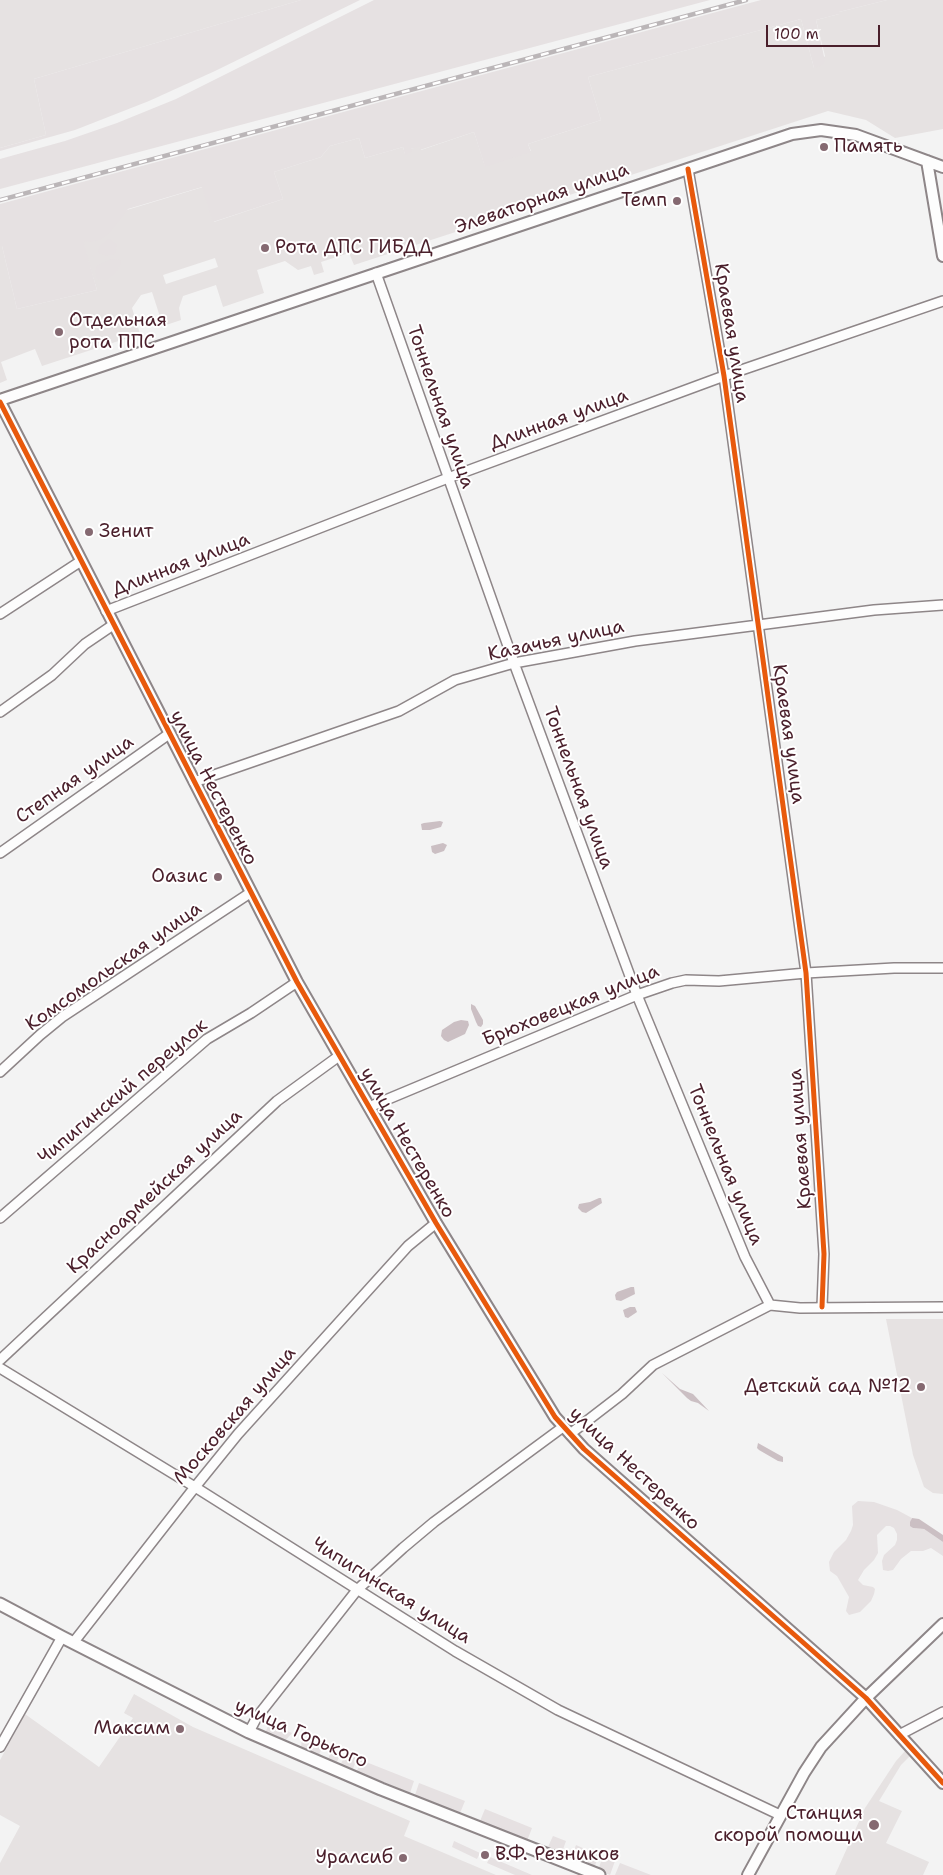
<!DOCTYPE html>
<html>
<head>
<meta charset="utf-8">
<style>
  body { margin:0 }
  #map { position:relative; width:943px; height:1875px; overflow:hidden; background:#f3f3f3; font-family:"Shantell Sans",sans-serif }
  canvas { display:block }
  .scale { position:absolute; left:766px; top:25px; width:114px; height:22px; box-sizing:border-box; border:2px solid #4a1f2b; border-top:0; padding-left:6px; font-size:15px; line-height:18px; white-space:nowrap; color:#4a1f2b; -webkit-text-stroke:4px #fff; paint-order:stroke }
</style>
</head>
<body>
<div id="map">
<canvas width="943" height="1875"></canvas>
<div class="scale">100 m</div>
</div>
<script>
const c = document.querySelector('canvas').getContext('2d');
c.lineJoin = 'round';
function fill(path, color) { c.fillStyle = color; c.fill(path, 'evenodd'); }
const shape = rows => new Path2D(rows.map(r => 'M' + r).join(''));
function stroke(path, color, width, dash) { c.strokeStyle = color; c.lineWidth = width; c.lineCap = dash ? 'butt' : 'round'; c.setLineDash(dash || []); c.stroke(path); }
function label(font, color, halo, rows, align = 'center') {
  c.font = font + ' "Shantell Sans",sans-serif'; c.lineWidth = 4; c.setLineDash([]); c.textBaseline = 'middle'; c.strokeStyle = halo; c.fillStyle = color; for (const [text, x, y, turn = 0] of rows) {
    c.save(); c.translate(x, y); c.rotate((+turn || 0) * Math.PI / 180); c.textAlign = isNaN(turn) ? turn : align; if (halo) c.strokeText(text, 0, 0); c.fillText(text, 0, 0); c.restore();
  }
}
const built = shape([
  [0,0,301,0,34,79,46,135,0,148],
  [887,0,943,0,943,129,895,138,866,120,828,111,354,265,349,253,321,262,324,272,314,275,311,266,298,270,285,261,257,270,264,293,223,307,216,285,183,296,179,308,181,320,163,326,152,292,141,295,132,308,140,334,42,366,35,349,1,362,7,380,0,383,0,246,2,246,17,309,97,290,77,225,203,187,214,222,283,199,274,172,321,157,330,146,359,138,365,158,403,147,405,154,411,149,419,146,421,150,474,132,485,166,531,151,528,144,601,120,588,77,801,19,814,68,825,56,816,20,839,14,839,12],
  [215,258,218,267,166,284,163,275],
  [886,1319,943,1319,943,1494,933,1493,924,1487,913,1455],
  [134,1694,193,1727,410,1821,404,1836,496,1875,0,1875,0,1863,20,1826,0,1815,0,1760,25,1714,99,1767,133,1718,124,1713],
  [906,1750,911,1755,901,1765,879,1801,902,1811,886,1843,929,1862,923,1875,835,1875,865,1808,896,1761]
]);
const green = shape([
  [301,0,360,0,215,71,149,101,75,130,0,151,0,148,46,135,34,79],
  [374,0,710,0,0,189,0,159,65,141,117,123,176,99],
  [761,0,887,0,839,12,839,14,816,20,825,61,823,65,814,68,801,19,588,77,601,120,528,144,531,152,485,167,474,132,420,150,419,147,411,149,412,152,405,155,403,147,365,158,359,138,330,146,321,157,274,172,283,199,213,222,202,187,128,209,108,234,99,240,92,242,83,241,97,290,17,309,2,246,0,246,0,204],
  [109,239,117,245,115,254,106,256,100,254,98,251,99,247],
  [111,259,120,260,121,263,116,272,106,280,97,279,95,272,96,268,98,265],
  [858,1501,874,1502,897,1510,912,1518,911,1519,913,1528,924,1529,943,1542,943,1556,931,1548,923,1551,911,1551,901,1559,893,1570,888,1571,883,1570,882,1561,884,1555,895,1545,897,1540,897,1534,894,1528,890,1526,886,1526,877,1535,878,1553,874,1560,864,1570,858,1580,863,1585,873,1587,875,1589,874,1594,871,1601,860,1612,849,1615,846,1611,849,1597,837,1576,830,1571,829,1562,834,1552,846,1540,851,1531,853,1525,852,1506],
  [269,1724,292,1733,285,1741,265,1733],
  [302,1737,323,1745,319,1755,301,1748],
  [332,1749,341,1752,337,1762,328,1759],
  [345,1754,357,1758,353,1769,341,1764],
  [361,1760,414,1781,410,1793,357,1771],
  [419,1783,465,1801,460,1813,415,1795],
  [485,1809,532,1828,527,1841,480,1821],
  [553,1836,566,1841,561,1855,547,1849],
  [454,1841,480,1853,477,1859,452,1847],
  [576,1845,585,1849,580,1862,571,1859],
  [592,1852,599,1855,594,1868,587,1865],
  [603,1856,615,1861,610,1875,598,1870],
  [490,1857,532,1875,515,1875,487,1863],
  [620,1863,651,1875,615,1875]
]);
const water = shape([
  [440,821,443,822,441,827,430,830,422,830,421,824,424,823],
  [443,843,447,845,444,851,435,854,432,852,431,846],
  [471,1004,475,1006,483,1020,483,1024,481,1027,478,1026,476,1022,471,1009],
  [461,1020,468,1021,469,1025,465,1034,448,1042,444,1040,441,1036,442,1030,454,1022],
  [599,1198,601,1198,602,1203,586,1213,582,1212,578,1208,579,1204,590,1202],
  [631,1287,634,1287,635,1294,621,1301,616,1300,615,1295,617,1292],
  [630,1307,635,1307,637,1312,628,1318,625,1317,623,1310],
  [662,1373,680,1389,693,1394,709,1411,698,1403,691,1401,687,1398],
  [758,1443,783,1457,783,1462,778,1461,759,1450,757,1448],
  [912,1518,919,1519,943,1535,943,1542,924,1529,913,1528,910,1526,910,1522]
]);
const minor = shape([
  [688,169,724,376,806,973,824,1254,822,1307],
  [376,273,514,663,637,995,745,1257,770,1305],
  [106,611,448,478,724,376,943,301],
  [0,614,81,561],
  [0,712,52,675,85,644,113,625],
  [194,782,399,711,455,680,514,663,635,641,874,610,943,605],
  [0,853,169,734],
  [0,1072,40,1035,62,1017,250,893],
  [369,1107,637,995,672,983,686,980,719,981,806,973,894,968,943,968],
  [0,1218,207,1039,251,1013,297,982],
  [0,1360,277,1101,339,1056],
  [0,1368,195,1487,455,1651,558,1710,780,1815],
  [570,1434,622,1394,653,1365,770,1305,800,1308,943,1307],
  [73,1643,195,1487,238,1434,408,1246,436,1223],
  [249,1732,257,1717,357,1590,403,1548,434,1522,563,1427],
  [899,1735,943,1712],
  [0,1747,62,1637]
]);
const tertiary = shape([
  [927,161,943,256],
  [0,400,792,134,821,130,856,135,943,167],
  [0,402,297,982,436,1223,555,1417,584,1449,866,1698,943,1783],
  [748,1875,804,1773,821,1747,866,1698,943,1624]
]);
const secondary = shape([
  [0,1604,62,1637,249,1732,381,1789,599,1875]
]);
const rail = shape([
  [0,200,746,0]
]);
const cycleway = shape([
  [688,169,724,376,806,973,824,1254,822,1307],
  [0,402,297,982,436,1223,555,1417,584,1449,866,1698,943,1783]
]);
const markers = [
  [824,147,5,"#856971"],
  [677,201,5,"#856971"],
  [265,248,5,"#856971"],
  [59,332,5,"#856971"],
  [89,532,5,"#856971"],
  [218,877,5,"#856971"],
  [921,1387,5,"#856971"],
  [180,1729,5,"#856971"],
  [874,1825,6,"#856971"],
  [485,1855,5,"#856971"],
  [403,1858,5,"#856971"]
];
const poiNames = [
  ["Память",834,147,"left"],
  ["Темп",667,201],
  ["Рота ДПС ГИБДД",275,248,"left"],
  ["Отдельная",69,321,"left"],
  ["рота ППС",69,343,"left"],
  ["Зенит",99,532,"left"],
  ["Оазис",208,877],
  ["Детский сад №12",911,1387],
  ["Максим",170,1729],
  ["Станция",863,1814],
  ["скорой помощи",863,1836],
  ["В.Ф. Резников",495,1855,"left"],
  ["Уралсиб",393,1858]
];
const streetNames = [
  ["Элеваторная улица",542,199,-19],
  ["Краевая улица",731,333,81],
  ["Тоннельная улица",440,407,71],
  ["Длинная улица",559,420,-20],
  ["Длинная улица",181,565,-21],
  ["Казачья улица",556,641,-12],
  ["Краевая улица",788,734,82],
  ["Степная улица",75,780,-35],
  ["улица Нестеренко",213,788,63],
  ["Тоннельная улица",578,788,70],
  ["Комсомольская улица",114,967,-35],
  ["Брюховецкая улица",571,1006,-22],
  ["Чипигинский переулок",123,1092,-40],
  ["Краевая улица",801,1139,-94],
  ["улица Нестеренко",407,1143,60],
  ["Тоннельная улица",725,1165,68],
  ["Красноармейская улица",155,1192,-43],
  ["Московская улица",235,1416,-49],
  ["улица Нестеренко",634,1469,43],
  ["Чипигинская улица",391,1591,32],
  ["улица Горького",301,1734,24]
];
fill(built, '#e6e2e2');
fill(green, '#e6e1e2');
fill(water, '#cbbfc3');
stroke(minor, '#8e8688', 12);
stroke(tertiary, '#8e8688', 14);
stroke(secondary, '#8e8688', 15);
stroke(minor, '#fdfdfd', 9);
stroke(tertiary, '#fdfdfd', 10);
stroke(secondary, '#fdfdfd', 11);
stroke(rail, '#bbb6b8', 4.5);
stroke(rail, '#fff', 2.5, [8]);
stroke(cycleway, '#e8590c', 5);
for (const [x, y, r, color] of markers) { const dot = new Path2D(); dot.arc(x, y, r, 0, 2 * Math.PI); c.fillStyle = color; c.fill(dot); stroke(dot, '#fff', 2); }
label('19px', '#4a1f2b', '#fff', poiNames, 'right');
label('19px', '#4a1f2b', '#fff', streetNames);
</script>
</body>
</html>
